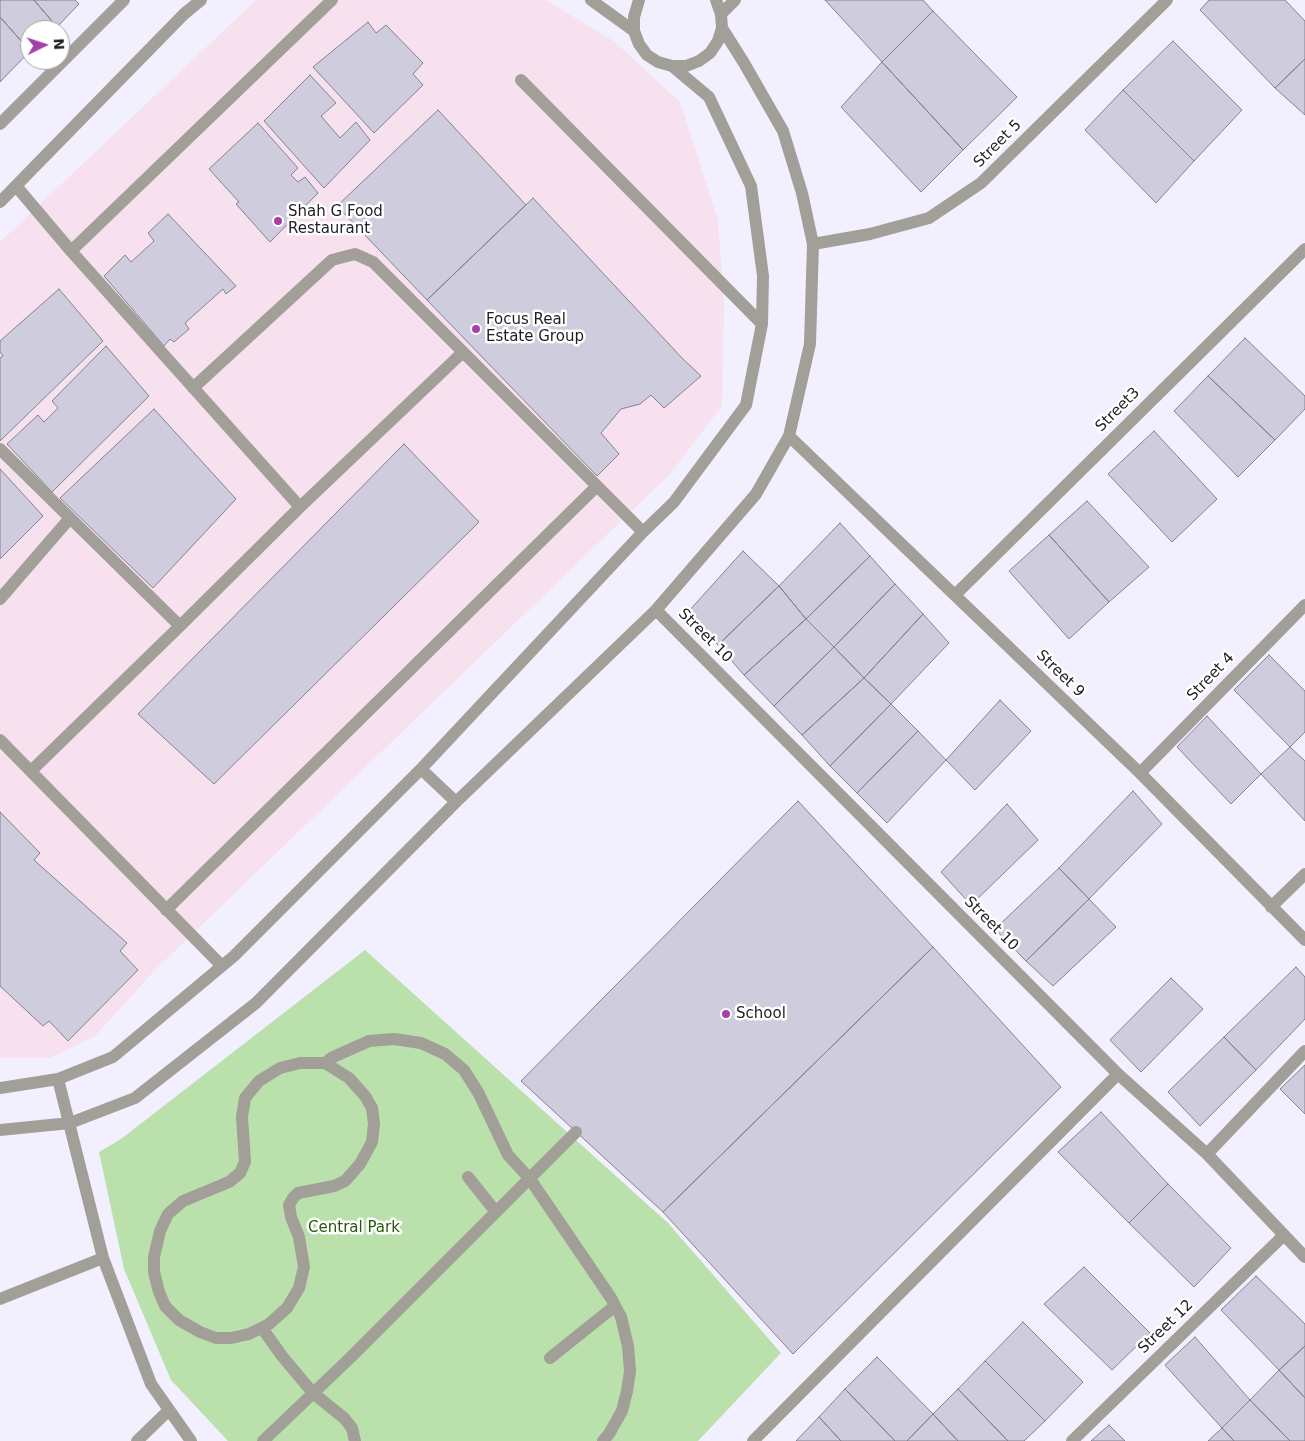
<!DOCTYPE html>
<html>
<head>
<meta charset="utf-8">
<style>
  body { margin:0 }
  #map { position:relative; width:1305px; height:1441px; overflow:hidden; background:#f2f0fe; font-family:"DejaVu Sans",sans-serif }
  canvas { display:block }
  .north { position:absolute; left:20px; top:20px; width:50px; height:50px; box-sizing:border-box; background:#fff; border:1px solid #a5a5a7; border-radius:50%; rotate:86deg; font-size:14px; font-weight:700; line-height:20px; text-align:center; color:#1e1d23 }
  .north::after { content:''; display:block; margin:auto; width:18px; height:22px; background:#a341a7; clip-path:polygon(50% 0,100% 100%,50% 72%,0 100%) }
</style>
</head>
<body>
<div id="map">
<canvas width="1305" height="1441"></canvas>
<div class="north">N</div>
</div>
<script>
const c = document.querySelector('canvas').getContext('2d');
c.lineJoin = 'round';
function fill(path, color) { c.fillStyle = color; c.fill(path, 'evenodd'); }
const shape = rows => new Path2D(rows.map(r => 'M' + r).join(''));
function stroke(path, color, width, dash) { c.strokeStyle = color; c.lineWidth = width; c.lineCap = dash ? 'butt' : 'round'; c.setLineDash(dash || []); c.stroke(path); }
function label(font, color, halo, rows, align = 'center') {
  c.font = font + ' "DejaVu Sans",sans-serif'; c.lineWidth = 5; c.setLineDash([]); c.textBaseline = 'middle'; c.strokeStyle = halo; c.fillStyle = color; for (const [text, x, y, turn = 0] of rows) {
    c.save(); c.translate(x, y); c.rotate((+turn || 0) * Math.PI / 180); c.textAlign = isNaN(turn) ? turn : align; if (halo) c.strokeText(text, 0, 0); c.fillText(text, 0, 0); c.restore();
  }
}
const commercial = shape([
  [256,0,546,0,615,42,680,102,718,220,724,304,722,406,670,474,155,970,95,1036,50,1058,0,1058,0,242]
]);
const green = shape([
  [365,950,668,1223,781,1353,698,1441,228,1441,171,1380,124,1269,99,1152,121,1139]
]);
const building = shape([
  [0,0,34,0,57,27,54,30,30,30,30,51,0,17,0,0],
  [34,0,75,0,79,4,57,27,34,0],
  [825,0,923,0,933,11,882,62,825,0],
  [1209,0,1285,0,1305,21,1305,59,1275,88,1200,10,1209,0],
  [933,11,1017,97,963,150,882,62,933,11],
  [0,17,30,51,0,82,0,17],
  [368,22,376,33,386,25,423,63,413,74,423,85,374,133,313,67,368,22],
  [1173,41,1242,110,1194,161,1123,90,1173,41],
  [1305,59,1305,115,1275,88,1305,59],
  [882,62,963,150,921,192,841,107,882,62],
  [310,75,336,103,321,116,340,138,356,122,370,140,324,188,264,121,310,75],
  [1123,90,1194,161,1156,203,1085,130,1123,90],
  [438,110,526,205,427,300,337,206,438,110],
  [258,123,298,168,291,175,298,182,305,177,318,193,270,242,236,204,239,202,209,169,258,123],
  [533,198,682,358,701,376,664,408,651,395,640,404,621,409,601,433,619,454,597,476,427,300,533,198],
  [168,214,236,286,226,294,223,289,185,323,189,329,174,342,170,339,164,346,104,276,125,255,131,262,154,241,148,233,168,214],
  [59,289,103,341,0,441,0,358,3,356,0,352,0,341,59,289],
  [1245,338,1305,396,1305,409,1275,440,1208,376,1245,338],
  [106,346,149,396,52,492,7,444,38,415,44,422,58,408,52,401,106,346],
  [1208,376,1275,440,1238,477,1174,411,1208,376],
  [154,409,236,499,153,588,60,498,154,409],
  [1154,431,1217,499,1172,542,1108,474,1154,431],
  [404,444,479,522,214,784,138,714,404,444],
  [0,469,43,516,0,559,0,469],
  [1087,501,1149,567,1109,602,1049,535,1087,501],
  [840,523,870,556,806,619,779,586,840,523],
  [1049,535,1109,602,1069,639,1009,571,1049,535],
  [743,551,779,586,718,645,688,612,743,551],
  [870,556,895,584,834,647,806,619,870,556],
  [895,584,923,614,864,678,834,647,895,584],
  [779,586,806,619,744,675,718,645,779,586],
  [923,614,949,643,891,704,864,678,923,614],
  [806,619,834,647,774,706,744,675,806,619],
  [834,647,864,678,802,735,774,706,834,647],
  [1269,655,1305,691,1305,732,1290,747,1234,690,1269,655],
  [864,678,891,704,830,766,802,735,864,678],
  [1000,700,1031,731,975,790,946,760,1000,700],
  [891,704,918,731,857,793,830,766,891,704],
  [1207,716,1261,774,1231,804,1177,747,1207,716],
  [918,731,946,760,887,823,857,793,918,731],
  [1290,747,1305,761,1305,821,1261,774,1290,747],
  [1133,791,1162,824,1089,899,1059,868,1133,791],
  [798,801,933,947,663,1212,521,1081,798,801],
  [1007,804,1038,840,971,905,941,872,1007,804],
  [0,812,40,853,34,860,127,943,120,951,138,970,68,1041,49,1021,43,1026,0,986,0,812],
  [1059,868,1089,899,1026,961,995,929,1059,868],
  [1089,899,1116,927,1053,986,1026,961,1089,899],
  [933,947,1061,1087,793,1354,663,1212,933,947],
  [1296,967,1305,977,1305,1019,1256,1070,1224,1037,1296,967],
  [1171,978,1203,1009,1141,1072,1110,1040,1171,978],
  [1224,1037,1256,1070,1200,1126,1168,1092,1224,1037],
  [1305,1065,1305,1114,1280,1089,1305,1065],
  [1101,1112,1168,1184,1129,1223,1058,1152,1101,1112],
  [1168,1184,1231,1248,1194,1287,1129,1223,1168,1184],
  [1084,1267,1150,1333,1112,1370,1044,1304,1084,1267],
  [1256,1276,1305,1324,1305,1346,1279,1370,1221,1310,1256,1276],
  [1023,1322,1083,1382,1045,1421,985,1361,1023,1322],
  [1195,1337,1250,1400,1222,1428,1165,1365,1195,1337],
  [1305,1346,1305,1398,1279,1370,1305,1346],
  [877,1357,933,1414,907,1441,895,1441,845,1389,877,1357],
  [985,1361,1045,1421,1024,1441,1008,1441,958,1389,985,1361],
  [1279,1370,1305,1398,1305,1441,1290,1441,1250,1400,1279,1370],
  [845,1389,895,1441,841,1441,819,1417,845,1389],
  [958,1389,1008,1441,958,1441,933,1414,958,1389],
  [1250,1400,1290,1441,1234,1441,1222,1428,1250,1400],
  [933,1414,958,1441,907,1441,933,1414],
  [819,1417,841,1441,796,1441,819,1417],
  [1109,1425,1125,1441,1091,1441,1109,1425],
  [1222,1428,1234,1441,1208,1441,1222,1428]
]);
const minor = shape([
  [591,0,634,31],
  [639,0,634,17,634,31,639,44,647,55,658,62,672,66,686,66,699,61,710,53,718,41,722,28,721,14,716,0],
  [721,14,735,0],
  [521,80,762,324],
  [0,124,124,0],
  [16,186,71,251,300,507],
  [0,202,184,14,201,0],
  [813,244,870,234,929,218,981,183,1167,0],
  [71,251,332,0],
  [193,388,332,260,355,254,373,262,643,532],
  [789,436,1140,773,1305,940],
  [0,449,180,626],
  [955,595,1305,249],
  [0,599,70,518],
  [656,610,1118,1074,1207,1154,1305,1257],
  [0,740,222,966],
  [421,769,456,802],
  [31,771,180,626,300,507,463,352],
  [1140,773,1305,605],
  [1271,907,1305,874],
  [166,910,597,486],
  [325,1063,349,1078,365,1096,372,1108,374,1124,372,1142,360,1164,345,1181,334,1186,298,1193,293,1198,289,1205,291,1217,299,1237,304,1267,299,1288,287,1308,269,1324,249,1334,231,1338,216,1338,200,1332,179,1320,165,1306,159,1292,154,1272,154,1257,160,1231,168,1214,183,1201,229,1182,240,1173,245,1162,242,1117,245,1098,259,1081,280,1068,300,1063,325,1063,331,1058,369,1041,394,1039,421,1043,445,1054,464,1070,479,1094,508,1155,530,1179,611,1298,621,1317,628,1346,630,1371,627,1391,622,1411,609,1434,603,1441],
  [58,1079,103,1258,151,1384,191,1441],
  [0,1088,58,1079,113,1057,234,956,421,769,643,532,674,502,746,405,762,324,763,276,751,186,709,97,672,66],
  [0,1130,70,1123,135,1098,256,1003,456,802,656,610,756,494,789,436,810,344,813,244,802,193,783,131,744,63,722,28],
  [1207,1154,1305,1051],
  [468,1177,496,1212],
  [0,1299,103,1258],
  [262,1328,282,1356,313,1393,344,1418,352,1428,355,1441],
  [550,1358,615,1306],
  [137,1441,169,1410],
  [263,1441,350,1358,576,1132],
  [753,1441,1118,1074],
  [1072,1441,1283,1236]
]);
const markers = [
  [278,221,5,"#a341a7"],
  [476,329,5,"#a341a7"],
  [726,1014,5,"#a341a7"]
];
const streetNames = [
  ["Street 5",998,144,-45],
  ["Street3",1118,410,-45],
  ["Street 10",705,636,45],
  ["Street 9",1060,674,44],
  ["Street 4",1211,677,-46],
  ["Street 10",991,924,45],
  ["Street 12",1166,1327,-44]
];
const poiNames = [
  ["Shah G Food",288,212],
  ["Restaurant",288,229],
  ["Focus Real",486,320],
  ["Estate Group",486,337],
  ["School",736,1014]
];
const parkNames = [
  ["Central Park",354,1228]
];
fill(commercial, '#f7e1ee');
fill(green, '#bae0ac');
fill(building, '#ceccdd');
stroke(building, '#848291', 1);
stroke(minor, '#a29e98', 12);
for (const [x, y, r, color] of markers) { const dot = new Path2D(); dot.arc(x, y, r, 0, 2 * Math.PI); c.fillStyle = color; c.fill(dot); stroke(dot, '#fff', 2); }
label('15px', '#1e1d23', '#fff', streetNames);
label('15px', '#1e1d23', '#fff', poiNames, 'left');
label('15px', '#27560f', '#fff', parkNames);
</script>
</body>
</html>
